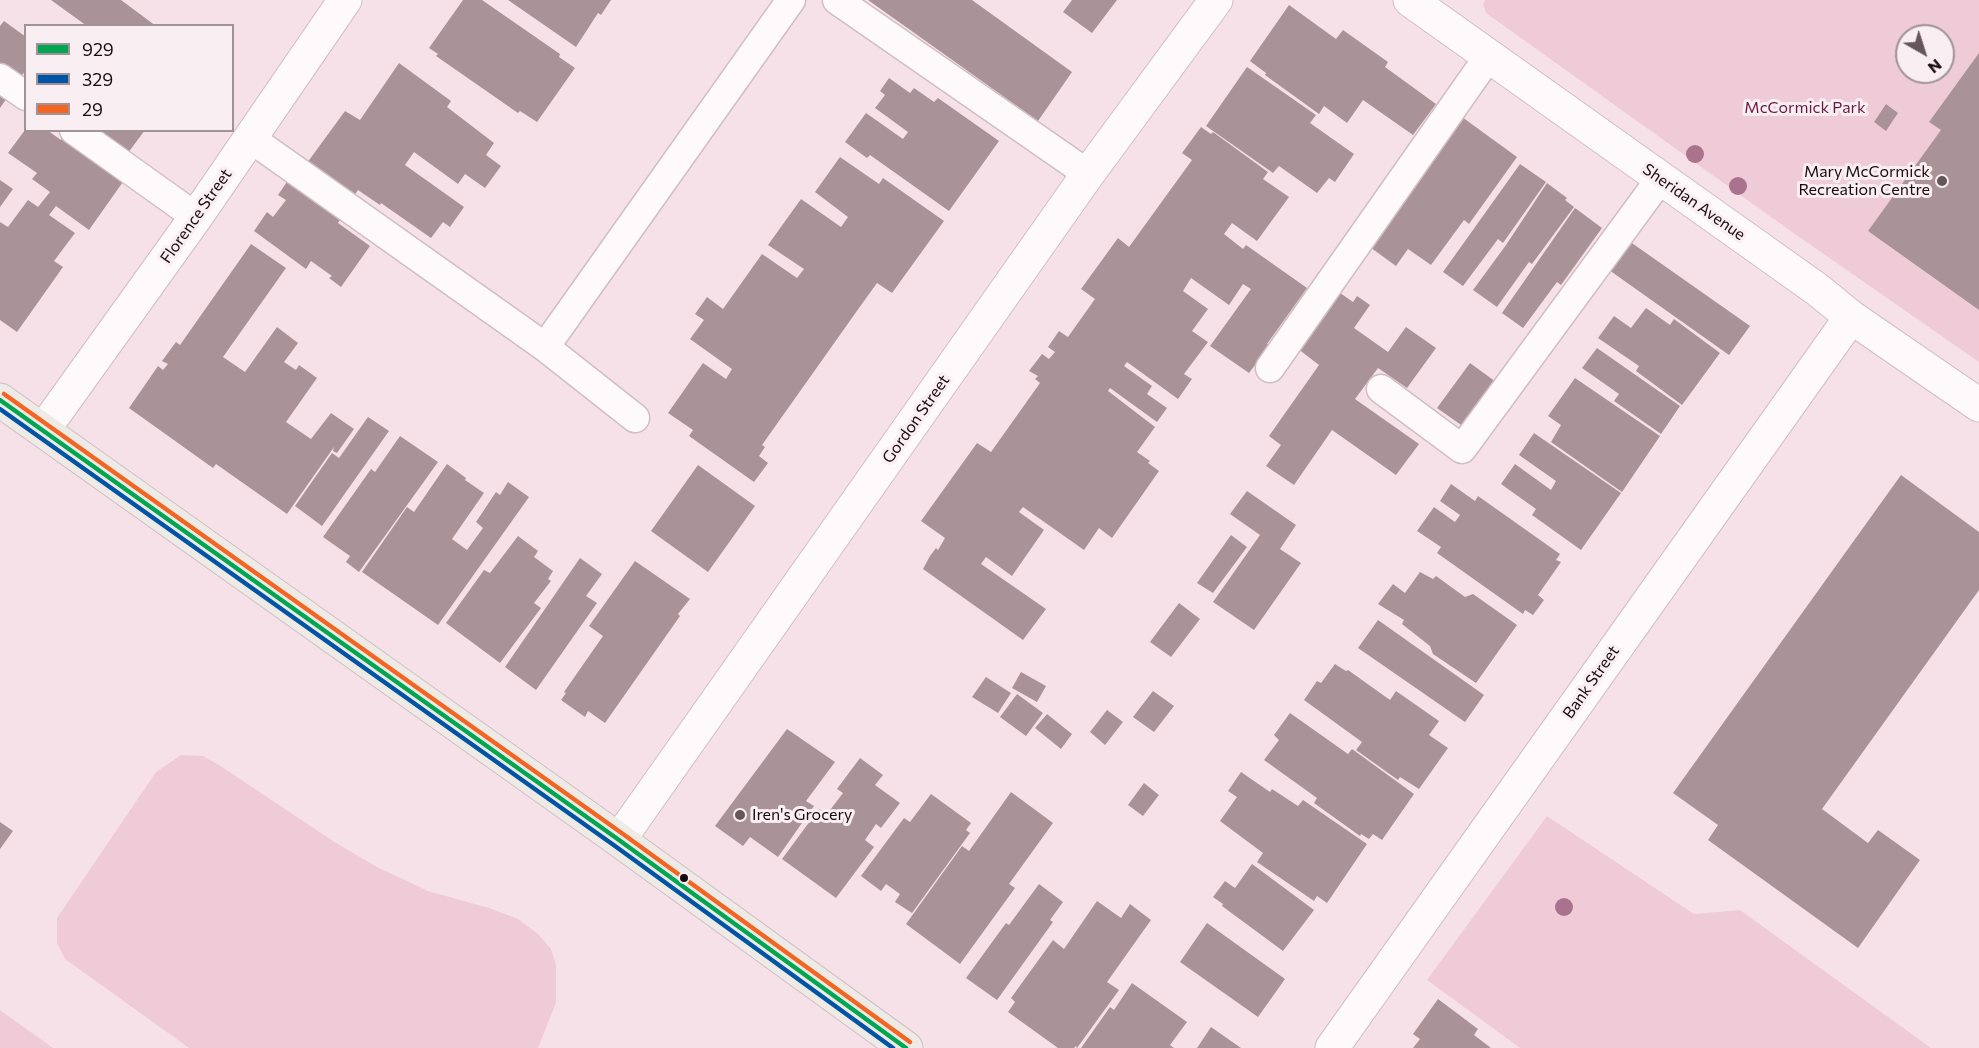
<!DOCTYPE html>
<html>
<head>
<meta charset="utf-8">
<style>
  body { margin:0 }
  #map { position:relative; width:1979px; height:1048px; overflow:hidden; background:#f7e1e9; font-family:Commissioner,sans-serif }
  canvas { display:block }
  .legend { position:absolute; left:24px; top:24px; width:210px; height:108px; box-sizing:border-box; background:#f9eff2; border:2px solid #9f9398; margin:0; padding:8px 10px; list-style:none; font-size:18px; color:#190910 }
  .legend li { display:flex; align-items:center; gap:12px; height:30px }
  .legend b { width:30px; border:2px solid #9f9398 }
  .north { position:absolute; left:1895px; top:24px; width:60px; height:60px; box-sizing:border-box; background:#f9eff2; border:2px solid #9f9398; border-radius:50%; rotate:141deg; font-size:16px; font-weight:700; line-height:24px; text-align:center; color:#190910 }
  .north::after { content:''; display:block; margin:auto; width:21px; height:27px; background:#67555c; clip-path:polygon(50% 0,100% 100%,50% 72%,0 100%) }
</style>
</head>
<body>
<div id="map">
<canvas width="1979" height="1048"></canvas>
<ul class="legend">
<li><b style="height:8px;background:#00a651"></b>929</li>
<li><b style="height:8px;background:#0054a6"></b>329</li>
<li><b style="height:8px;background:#f26522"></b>29</li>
</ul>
<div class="north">N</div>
</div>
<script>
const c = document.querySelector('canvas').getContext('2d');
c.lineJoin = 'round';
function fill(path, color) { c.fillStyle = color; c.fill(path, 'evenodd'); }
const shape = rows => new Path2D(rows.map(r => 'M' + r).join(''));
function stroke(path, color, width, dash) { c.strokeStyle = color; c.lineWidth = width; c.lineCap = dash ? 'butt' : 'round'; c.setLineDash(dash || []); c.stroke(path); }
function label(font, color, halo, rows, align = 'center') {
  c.font = font + ' Commissioner,sans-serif'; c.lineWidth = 6; c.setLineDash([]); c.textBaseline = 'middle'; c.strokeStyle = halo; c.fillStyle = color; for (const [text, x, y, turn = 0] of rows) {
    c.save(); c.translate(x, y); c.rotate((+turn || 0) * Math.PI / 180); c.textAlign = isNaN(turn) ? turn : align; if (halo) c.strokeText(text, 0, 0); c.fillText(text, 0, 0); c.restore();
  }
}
const green = shape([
  [1485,0,1979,0,1979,362,1792,232,1486,13,1483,4],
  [1907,36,1943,36,1943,72,1907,72],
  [181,755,203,756,219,765,336,843,377,867,428,891,489,908,518,919,538,934,551,949,556,965,556,1003,538,1048,189,1048,65,959,57,943,57,918,156,772],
  [1547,816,1694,914,1740,910,1931,1048,1520,1048,1427,980],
  [0,1010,53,1048,0,1048]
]);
const building = shape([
  [51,0,121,0,156,26,87,26],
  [463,0,482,0,560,54,559,57,575,68,537,122,520,111,518,113,436,56,438,54,429,48],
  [508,0,611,0,601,15,598,13,576,47],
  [868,0,972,0,1072,72,1038,121],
  [1072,0,1117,0,1092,33,1063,12],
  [1289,5,1336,39,1343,30,1388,62,1385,67,1436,104,1413,135,1363,100,1347,123,1324,106,1319,114,1265,75,1266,73,1250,61],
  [4,21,26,37,26,70,20,78,0,64,0,26],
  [1979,53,1979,310,1868,231,1941,130,1929,122],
  [399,63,451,101,447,107,494,143,486,155,501,166,485,188,465,174,458,184,414,152,405,165,464,207,450,227,443,222,431,238,381,203,380,205,358,190,352,199,307,163,345,111,360,120],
  [1247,67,1316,115,1310,123,1354,154,1335,182,1329,178,1317,193,1279,166,1273,173,1206,126],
  [889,78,910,93,914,88,934,102,938,98,999,141,949,211,870,155,867,158,845,142,866,113,903,139,908,132,875,108,885,95,880,91],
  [0,93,7,98,0,108],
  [1886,104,1898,113,1886,131,1874,122],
  [1462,117,1517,157,1469,224,1464,220,1431,265,1408,249,1396,266,1363,242],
  [1201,127,1211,134,1213,132,1268,172,1263,179,1289,197,1257,241,1232,223,1224,234,1243,249,1246,245,1307,288,1267,344,1270,345,1249,373,1210,346,1251,289,1243,284,1229,305,1191,278,1183,291,1208,309,1192,331,1208,342,1184,374,1192,379,1178,399,1127,362,1124,366,1152,386,1147,394,1167,408,1157,422,1110,388,1108,391,1155,427,1137,452,1150,461,1148,463,1159,471,1112,538,1099,528,1084,550,1023,507,1019,512,1044,530,1012,576,986,557,981,564,1046,609,1023,640,923,569,930,556,936,548,938,550,945,538,921,521,977,443,991,452,1040,383,1035,379,1038,376,1029,371,1042,354,1049,359,1055,352,1048,347,1059,331,1068,337,1095,299,1081,289,1118,238,1129,247,1192,160,1182,153],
  [25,130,47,130,61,140,63,136,125,179,89,230,56,206,49,215,75,233,54,261,63,267,17,332,0,320,0,222,8,227,28,200,38,207,50,192,32,179,37,173,8,153],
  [89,130,145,130,125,157],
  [840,157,879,184,883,178,944,221,892,293,877,283,859,308,762,445,765,447,759,456,768,463,754,482,689,436,693,430,668,413,703,363,726,379,732,369,690,339,704,320,695,314,707,297,723,309,762,254,797,278,804,269,768,245,801,199,841,227,848,217,815,192],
  [1520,164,1546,182,1503,243,1498,239,1463,286,1443,272],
  [293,173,346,211,338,223,370,246,341,287,329,278,332,276,311,261,306,269,254,231,267,212,273,217,286,200,278,195],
  [0,180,13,189,0,207],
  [1547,183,1567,198,1565,200,1574,207,1532,264,1529,262,1497,307,1473,290,1506,245],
  [1575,208,1602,228,1561,285,1557,282,1523,328,1502,313],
  [1629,241,1750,326,1729,355,1609,270],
  [251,244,286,268,223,357,245,372,277,327,298,343,284,362,296,370,299,365,317,378,286,422,311,439,331,413,354,429,337,453,333,451,334,447,287,514,216,464,213,468,129,408,158,366,163,370,168,364,162,361,176,342,180,345],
  [1333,288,1353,302,1357,296,1370,305,1354,328,1388,352,1406,327,1436,348,1407,388,1378,368,1355,399,1419,444,1396,475,1332,430,1294,485,1266,466,1281,445,1269,436,1319,365,1293,345],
  [1646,308,1670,325,1674,319,1720,353,1682,405,1636,371,1639,366,1598,338,1614,316,1631,328],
  [1597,348,1680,406,1661,434,1614,401,1619,394,1582,368],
  [1470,363,1496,382,1464,427,1437,408],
  [1575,378,1660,436,1622,492,1551,442,1561,425,1548,416],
  [368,417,389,431,322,526,295,506,332,453,339,458],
  [1534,433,1621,493,1581,550,1532,515,1536,509,1501,484,1515,464,1551,490,1556,481,1519,455],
  [400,436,438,462,359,572,346,562,350,556,323,537,371,469,375,472],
  [447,464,466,478,465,480,484,493,452,539,467,550,483,528,476,522,496,492,500,495,508,482,529,497,438,625,362,572,407,507,414,512],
  [698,465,755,506,708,572,651,531],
  [1901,475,1979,532,1979,590,1822,809,1868,843,1878,830,1920,860,1858,948,1708,840,1718,825,1673,793],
  [1451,484,1475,501,1478,496,1560,554,1556,560,1561,562,1538,595,1544,600,1533,615,1525,610,1523,614,1437,553,1441,547,1417,531,1434,507,1455,522,1460,515,1440,501],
  [1247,491,1296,525,1280,549,1301,563,1254,630,1213,602,1260,535,1230,514],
  [1231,535,1247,547,1213,593,1197,583],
  [518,536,538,551,534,557,553,571,548,579,551,581,534,603,541,608,500,663,446,623,484,570,490,573],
  [580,558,602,574,586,596,597,603,536,690,505,667],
  [635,561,690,599,678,614,680,616,605,723,588,711,585,717,561,700,566,693,564,692,603,636,589,626],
  [1420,572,1433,579,1436,576,1465,597,1473,594,1517,625,1476,683,1433,654,1430,646,1402,624,1404,620,1378,604,1393,584,1405,593],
  [1179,603,1200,619,1171,657,1150,642],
  [1378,620,1484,695,1465,722,1358,648],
  [1335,664,1346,671,1348,670,1390,700,1396,691,1439,721,1429,735,1448,748,1419,789,1400,777,1398,780,1356,750,1362,742,1304,700,1317,681,1321,683],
  [1021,672,1046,686,1037,702,1012,688],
  [986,677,1011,693,998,713,972,697],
  [1153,691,1174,706,1154,732,1133,717],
  [1017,694,1043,713,1026,736,1000,717],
  [1107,710,1123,722,1105,745,1090,732],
  [1290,713,1348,754,1352,749,1414,794,1382,840,1373,834,1369,839,1361,834,1360,836,1314,803,1317,798,1264,760,1279,740,1274,735],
  [1047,714,1072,734,1061,749,1035,728],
  [787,729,835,762,806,801,814,806,778,857,750,837,743,846,715,826],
  [860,758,883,775,875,785,900,803,881,828,876,824,865,840,874,847,836,898,782,859,819,809,827,814,843,793,837,789],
  [1241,772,1270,792,1272,789,1298,806,1303,800,1367,844,1327,903,1317,896,1314,901,1257,862,1263,853,1220,821,1237,797,1228,791],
  [1144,783,1159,795,1143,816,1128,805],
  [1011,792,1053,823,1009,884,1015,888,960,964,906,924,962,846,969,851],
  [931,794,971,823,966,830,970,833,912,913,895,902,900,894,886,884,881,891,861,876,904,818,910,822],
  [0,822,13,831,0,849],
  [1252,864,1314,910,1283,951,1222,906,1223,904,1213,897,1225,881,1235,888],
  [1039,884,1063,902,1050,920,1053,922,997,1000,966,978,1006,923,1009,925],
  [1097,901,1121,918,1130,904,1151,920,1107,982,1119,990,1077,1048,1076,1046,1074,1048,1058,1048,1008,1012,1015,1002,1011,998,1053,940,1064,949],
  [1207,923,1285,979,1258,1017,1180,962],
  [1132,983,1187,1022,1170,1045,1174,1048,1081,1048,1110,1007,1114,1010],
  [1438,999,1478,1029,1474,1035,1491,1048,1413,1048,1420,1039,1413,1034],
  [1211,1027,1241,1048,1197,1048]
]);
const service = shape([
  [837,0,1088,174],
  [0,78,26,96],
  [74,130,196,217],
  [250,138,545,347,635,418],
  [545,347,791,0],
  [1270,368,1489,56],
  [1381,389,1462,449,1661,178]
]);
const minor = shape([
  [1410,0,1818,290,1851,317,1979,405],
  [44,429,196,217,345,0],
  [619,840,1088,174,1216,0],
  [1332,1048,1851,317]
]);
const secondary = shape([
  [0,400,619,840,906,1048]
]);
const bus1 = shape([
  [0,400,619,840,906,1048]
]);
const bus2 = shape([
  [0,409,615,846,893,1048]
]);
const bus3 = shape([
  [4,394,623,834,910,1042]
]);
const trees = [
  [1695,154],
  [1738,186],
  [1564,907]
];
const markers = [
  [1942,181,6,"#67555c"],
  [740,815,6,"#67555c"],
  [684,878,5,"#190910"]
];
const parkNames = [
  ["McCormick Park",1805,108]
];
const poiNames = [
  ["Mary McCormick",1930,172],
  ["Recreation Centre",1930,190],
  ["Iren's Grocery",752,815,"left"]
];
const streetNames = [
  ["Sheridan Avenue",1694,202,35],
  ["Florence Street",196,216,-55],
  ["Gordon Street",916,419,-55],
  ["Bank Street",1591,682,-55]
];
fill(green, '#efcbd8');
fill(building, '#a99398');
stroke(service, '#d0bec5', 31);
stroke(minor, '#d0bec5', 35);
stroke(secondary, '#d0bec5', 35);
stroke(service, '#fefafc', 28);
stroke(minor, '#fefafc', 33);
stroke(secondary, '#eeebe7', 33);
stroke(bus1, '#00a651', 4.5);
stroke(bus2, '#0054a6', 4.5);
stroke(bus3, '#f26522', 4.5);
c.fillStyle = '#a9738d';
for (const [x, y] of trees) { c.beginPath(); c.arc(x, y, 9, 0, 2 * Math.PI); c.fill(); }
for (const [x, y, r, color] of markers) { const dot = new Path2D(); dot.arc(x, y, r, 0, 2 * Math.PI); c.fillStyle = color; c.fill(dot); stroke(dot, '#f9eff2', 2); }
label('16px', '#691941', '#f9eff2', parkNames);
label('16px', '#190910', '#f9eff2', poiNames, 'right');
label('16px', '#190910', '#f9eff2', streetNames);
</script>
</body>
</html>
